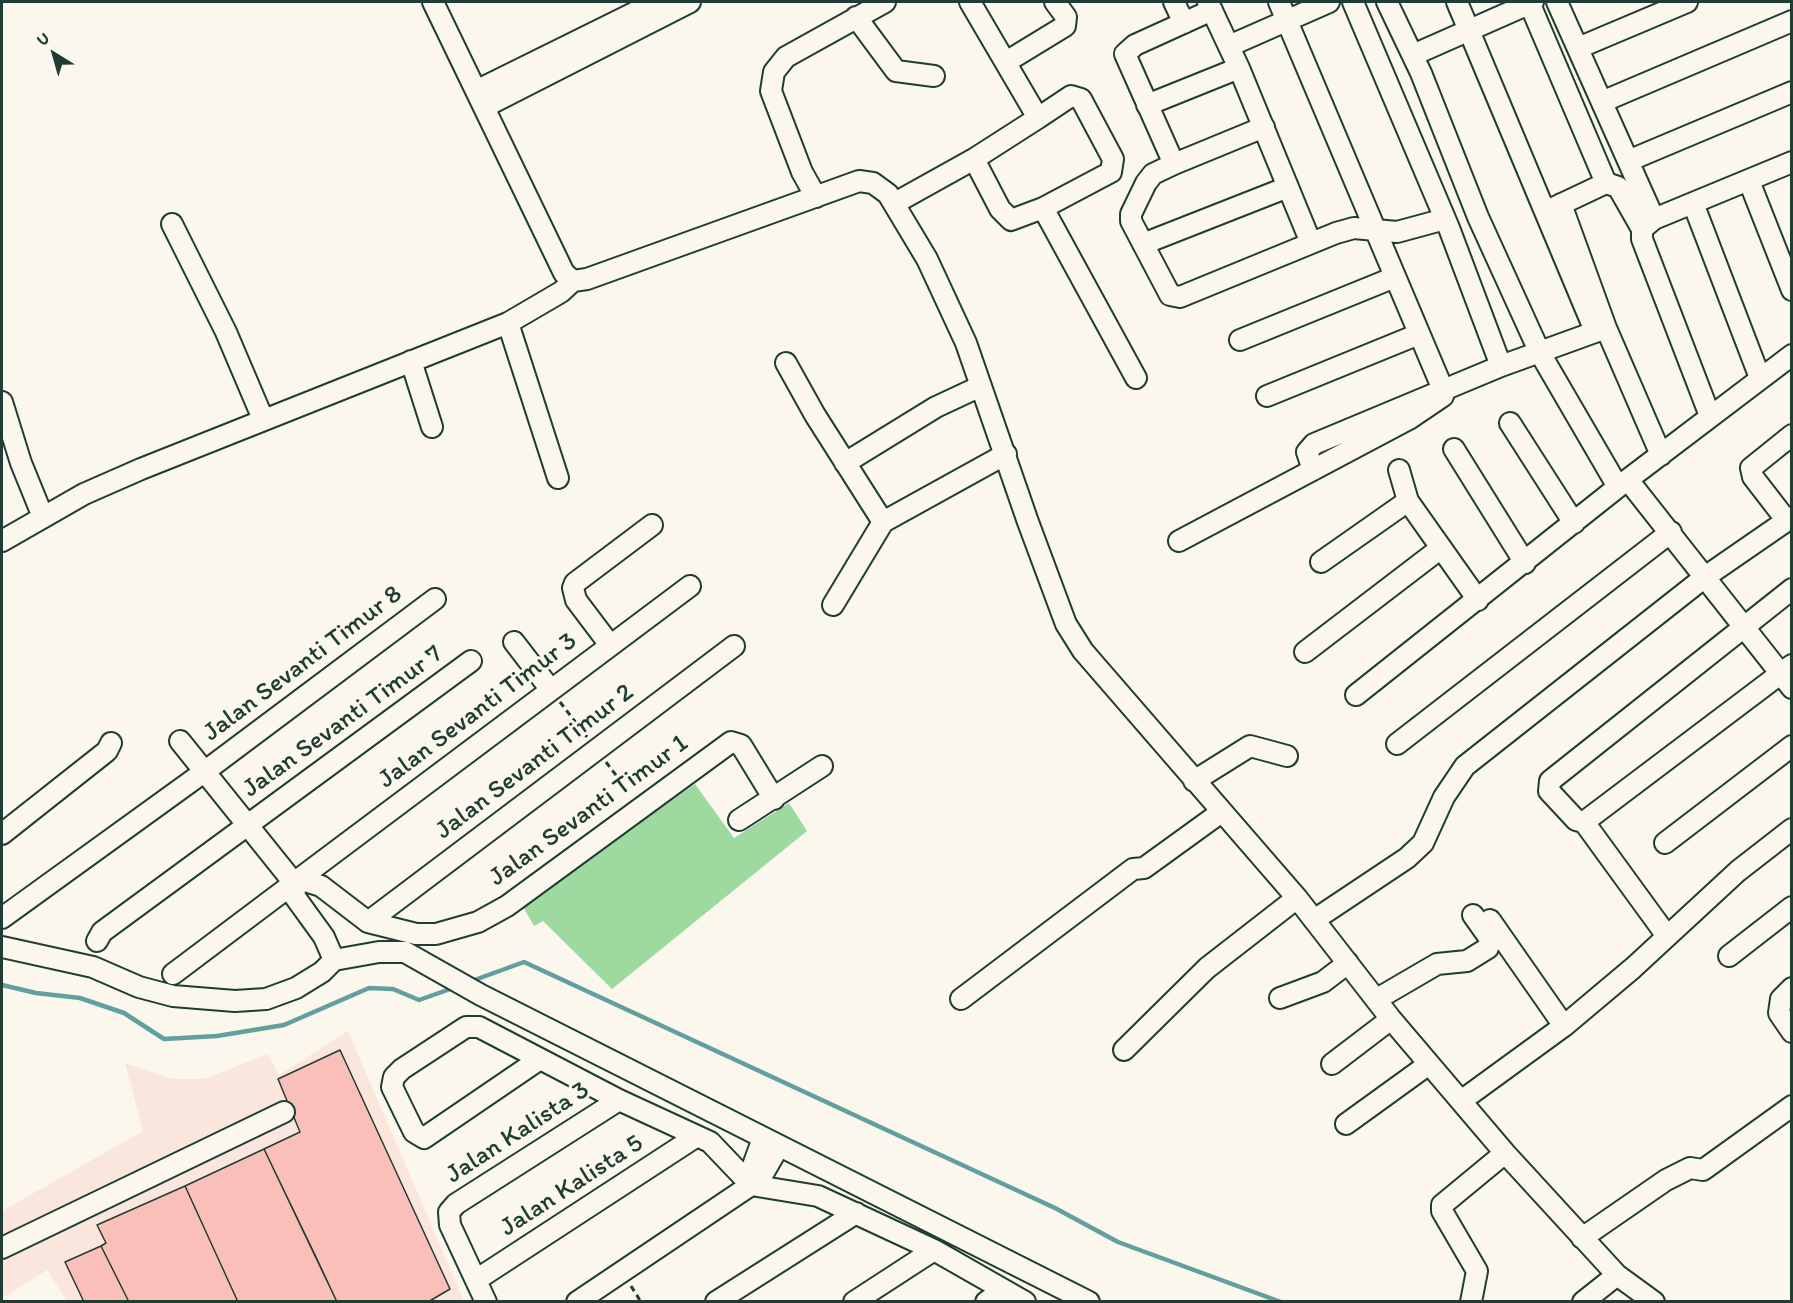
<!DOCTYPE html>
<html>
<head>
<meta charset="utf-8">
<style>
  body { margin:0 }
  #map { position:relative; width:1793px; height:1303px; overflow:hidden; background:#fbf7ec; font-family:Itim,sans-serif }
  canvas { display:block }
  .frame { position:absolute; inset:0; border:3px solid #1f3d34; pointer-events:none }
  .north { position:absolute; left:24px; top:24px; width:60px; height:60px; -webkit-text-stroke:4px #fbf7ec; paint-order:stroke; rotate:323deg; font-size:16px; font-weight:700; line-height:24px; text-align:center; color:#1f3d34 }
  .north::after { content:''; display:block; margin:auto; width:21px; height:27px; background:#1f3d34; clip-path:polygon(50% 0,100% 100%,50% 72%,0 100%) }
</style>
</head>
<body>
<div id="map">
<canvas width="1793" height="1303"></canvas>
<div class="frame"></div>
<div class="north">U</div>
</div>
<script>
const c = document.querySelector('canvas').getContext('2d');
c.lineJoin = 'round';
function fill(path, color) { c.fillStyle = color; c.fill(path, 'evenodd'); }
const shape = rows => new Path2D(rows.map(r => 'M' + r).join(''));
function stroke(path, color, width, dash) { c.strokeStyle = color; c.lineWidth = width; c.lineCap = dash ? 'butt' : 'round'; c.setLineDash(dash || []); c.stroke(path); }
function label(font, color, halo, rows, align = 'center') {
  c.font = font + ' Itim,sans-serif'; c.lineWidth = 6; c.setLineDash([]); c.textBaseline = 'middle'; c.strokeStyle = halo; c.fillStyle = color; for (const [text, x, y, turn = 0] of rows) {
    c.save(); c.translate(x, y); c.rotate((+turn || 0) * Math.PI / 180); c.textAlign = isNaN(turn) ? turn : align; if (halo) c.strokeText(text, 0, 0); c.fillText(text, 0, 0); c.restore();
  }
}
const built = shape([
  [348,1031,464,1301,67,1301,47,1270,2,1298,2,1211,143,1131,125,1063,172,1079,204,1079,268,1054,279,1075]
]);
const green = shape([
  [695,784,734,838,789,803,807,831,612,989,543,921,534,926,522,905]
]);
const stream = shape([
  [469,982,524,962,1055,1208,1118,1242,1281,1302],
  [2,985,36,993,80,998,124,1013,164,1039,217,1036,284,1025,369,988,393,989,419,1000,456,987]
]);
const building = shape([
  [340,1050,450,1289,428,1302,337,1302,264,1149,300,1132,278,1079,340,1050],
  [264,1149,316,1257,337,1302,238,1302,185,1186,264,1149],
  [185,1186,238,1302,129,1302,101,1246,106,1243,97,1225,185,1186],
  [101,1246,129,1302,84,1302,65,1262,101,1246]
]);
const path = shape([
  [560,702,587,737],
  [606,762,631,795],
  [631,1286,641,1302]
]);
const minor = shape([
  [433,2,564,273,573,281,587,279,859,181,873,183,888,194,927,259,966,343,1028,522,1066,624,1083,651,1297,898,1391,1019,1505,1153,1617,1275,1654,1302],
  [1174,2,1184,23],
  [1208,2,1239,68,1311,243],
  [1353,2,1449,228,1501,366],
  [1387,2,1421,73,1478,217,1540,353,1618,487],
  [1457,2,1595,331],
  [1529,2,1606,183,1618,187,1642,229],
  [1557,2,1654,219],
  [856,17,896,71,934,76],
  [1229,46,1329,2],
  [1578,48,1687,2],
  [1413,55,1533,2],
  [1006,62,1065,26,1066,17,1055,2],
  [476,91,656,2],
  [1604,101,1792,21],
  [1147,105,1239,68],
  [484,107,690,2],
  [1264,127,1174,164,1153,174,1146,183,1131,214,1131,221,1170,295,1180,297,1336,233,1354,228,1397,232,1445,219],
  [974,159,1000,209,1011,220,1043,208,1111,172,1113,159,1081,99,1071,96,1038,118],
  [1628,161,1792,92],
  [1174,164,1125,54,1135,45,1212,10],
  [1749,181,1792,290],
  [816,197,802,172,771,91,774,72,786,57,885,2],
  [895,203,974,159,1038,118,970,2],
  [1693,203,1760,378],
  [1561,204,1606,328,1661,455],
  [1043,208,1136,378],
  [1551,209,1606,183],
  [172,224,226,332,263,419],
  [1143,244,1288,187],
  [508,323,558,478],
  [1240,340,1395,277],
  [411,361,432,427],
  [786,363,815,415,883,522],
  [1267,396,1419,334],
  [2,402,21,463,43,517],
  [1710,416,1642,239,1642,229,1654,219,1792,162],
  [1510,423,1574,523],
  [1454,449,1525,563],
  [845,463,936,407,981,386],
  [1313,470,1307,452,1314,444,1501,366,1606,328],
  [1399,470,1408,501,1478,600],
  [1628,480,1792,688],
  [1787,521,1753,477,1751,468,1792,435],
  [2,541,84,494,141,469,508,323,561,292,573,281],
  [1179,541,1409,419,1443,396,1444,392,1279,2],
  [1321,562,1408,501],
  [1792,589,1550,781,1549,791,1576,820,1584,822,1792,665],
  [833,605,883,522,1006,454],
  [514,642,551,690],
  [610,645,576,600,573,588,575,583,652,525],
  [1305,652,1441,548],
  [1356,695,1618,487,1792,355],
  [1397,744,1671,532],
  [1194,781,1250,746,1287,756],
  [739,820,822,766],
  [1584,822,1667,936],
  [2,834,107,751,111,743],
  [1665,843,1792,746],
  [299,879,690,586],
  [2,918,204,772,435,599],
  [1314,920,1407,858,1423,843,1444,797,1465,766,1705,577,1792,517],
  [1490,920,1564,1026],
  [368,922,734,646],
  [97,941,102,932,471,661],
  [2,947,93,967,139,987,173,996,235,1001,266,999,296,988,322,972,334,960,324,937,295,897,294,883,299,879,321,886,368,922,416,934,436,934,478,922,507,906,731,742,741,745,774,799],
  [1729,956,1792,907],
  [334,960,379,952,405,952,481,995,1089,1302],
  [173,974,294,883,180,741],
  [1792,988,1781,999,1779,1013,1792,1032],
  [1280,998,1323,982,1348,963],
  [961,999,1133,869,1144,868,1220,813],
  [1377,999,1437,964,1467,961,1488,948,1490,939,1473,915],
  [1124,1050,1207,968,1297,898],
  [540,1059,424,1138,414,1132,392,1087,394,1077,402,1069,466,1027,479,1027,619,1100,710,1142,751,1185,818,1196,934,1250,1025,1302],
  [1332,1064,1391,1019],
  [1461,1101,1564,1026,1633,968,1738,871,1792,829],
  [1346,1124,1429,1064],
  [751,1185,750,1174,763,1138],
  [1582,1238,1666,1180,1690,1168,1703,1170,1792,1106],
  [2,1248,284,1112],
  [476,1280,697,1136],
  [486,1302,450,1225,449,1212,456,1204,619,1100],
  [577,1302,760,1179,779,1146],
  [716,1302,856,1213],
  [854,1302,934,1250],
  [986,1302,1004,1290],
  [1471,1302,1477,1271,1442,1211,1442,1205,1505,1153],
  [1583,1302,1617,1275]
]);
const streetNames = [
  ["Jalan Sevanti Timur 8",303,664,-37],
  ["Jalan Sevanti Timur 3",478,711,-37],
  ["Jalan Sevanti Timur 7",343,722,-36],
  ["Jalan Sevanti Timur 2",535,762,-37],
  ["Jalan Sevanti Timur 1",589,811,-36],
  ["Jalan Kalista 3",518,1133,-33],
  ["Jalan Kalista 5",572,1186,-33]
];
fill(built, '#fbe6dd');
fill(green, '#9ed9a0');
stroke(stream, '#629f9f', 4.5);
fill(building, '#fbbfb9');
stroke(building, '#1f3d34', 1.5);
stroke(minor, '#1f3d34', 24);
stroke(path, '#1f3d34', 3, [6, 4.5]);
stroke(minor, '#fbf7ec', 20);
label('26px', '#1f3d34', '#fbf7ec', streetNames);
</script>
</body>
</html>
